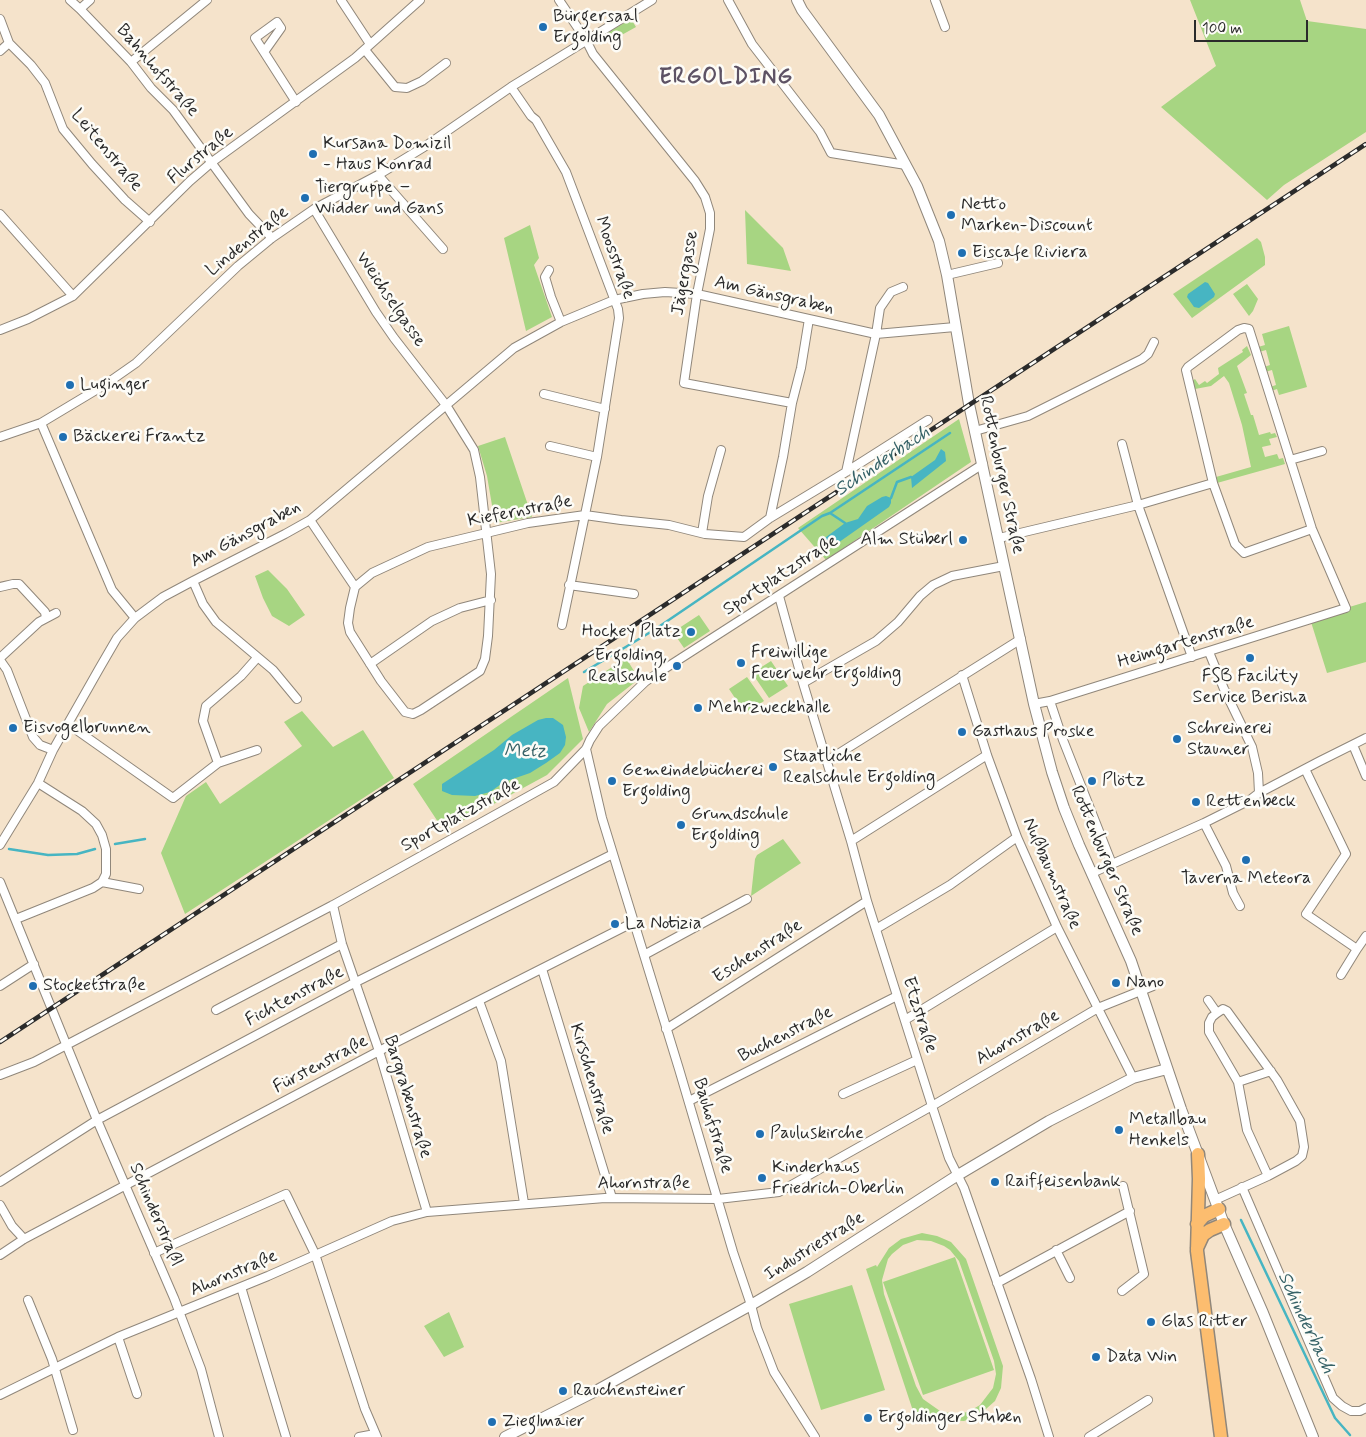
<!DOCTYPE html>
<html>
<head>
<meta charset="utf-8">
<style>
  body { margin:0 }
  #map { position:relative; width:1366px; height:1437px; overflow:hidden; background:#f5e3cb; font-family:Mynerve,sans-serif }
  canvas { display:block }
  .scale { position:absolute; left:1194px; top:20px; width:114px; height:22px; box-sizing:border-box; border:2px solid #2b2b2b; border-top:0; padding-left:6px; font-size:15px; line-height:18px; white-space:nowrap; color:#2b2b2b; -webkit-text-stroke:4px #fdfcf7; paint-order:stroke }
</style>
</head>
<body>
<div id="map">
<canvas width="1366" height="1437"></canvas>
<div class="scale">100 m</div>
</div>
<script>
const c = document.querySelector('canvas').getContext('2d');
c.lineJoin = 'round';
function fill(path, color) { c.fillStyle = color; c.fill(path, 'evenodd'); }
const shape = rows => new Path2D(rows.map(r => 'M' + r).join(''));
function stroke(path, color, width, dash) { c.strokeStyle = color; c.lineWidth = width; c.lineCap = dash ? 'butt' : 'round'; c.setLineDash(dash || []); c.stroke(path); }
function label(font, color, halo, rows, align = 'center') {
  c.font = font + ' Mynerve,sans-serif'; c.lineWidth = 5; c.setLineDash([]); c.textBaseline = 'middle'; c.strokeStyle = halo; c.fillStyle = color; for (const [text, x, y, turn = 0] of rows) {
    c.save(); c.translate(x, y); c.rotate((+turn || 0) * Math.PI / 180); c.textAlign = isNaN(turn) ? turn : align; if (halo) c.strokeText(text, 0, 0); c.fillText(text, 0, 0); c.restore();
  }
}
const green = shape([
  [1190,0,1300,0,1307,21,1366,29,1366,132,1284,185,1267,200,1161,107,1216,66],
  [631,19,636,27,609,42,605,34],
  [745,210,783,248,791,271,747,264],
  [530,225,539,258,534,265,552,317,526,331,504,238],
  [1257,238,1261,242,1265,257,1265,265,1192,318,1173,294],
  [1247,284,1258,299,1253,311,1249,316,1233,294],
  [1289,326,1307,387,1279,395,1277,389,1271,391,1270,387,1276,385,1272,370,1265,372,1264,367,1270,365,1266,350,1259,352,1258,347,1265,345,1262,334],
  [1247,346,1251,355,1237,366,1247,393,1244,394,1251,415,1253,415,1259,435,1270,432,1271,434,1275,433,1277,437,1269,439,1271,445,1262,447,1265,457,1277,454,1279,459,1283,458,1285,464,1217,483,1216,477,1251,467,1242,425,1229,383,1224,376,1211,386,1195,389,1192,381,1195,379,1199,385,1205,381,1207,383,1219,374,1218,368,1243,352,1242,350],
  [959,419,971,462,826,560,798,528],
  [505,437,532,517,495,523,487,476,478,446],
  [268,570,287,589,305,615,289,626,272,616,263,598,255,576],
  [1366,602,1366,662,1327,673,1311,622,1346,608],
  [699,615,710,631,684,648,673,632],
  [626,658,639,679,607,704,589,732,579,708,583,686],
  [771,661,788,686,769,698,752,673],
  [747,677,764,701,745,713,729,689],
  [568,678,583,739,547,775,444,831,413,784],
  [302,711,333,747,363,730,394,778,185,914,161,853,186,796,206,782,220,804,302,746,284,722],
  [783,839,801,863,751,896,755,859,757,855],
  [922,1233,937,1236,951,1242,966,1259,1003,1366,1001,1388,995,1401,978,1416,964,1421,941,1420,925,1411,926,1417,916,1420,866,1269,876,1265,877,1267,889,1248,901,1239],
  [917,1240,931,1241,944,1246,950,1250,959,1261,994,1361,996,1374,993,1388,980,1405,968,1412,954,1414,940,1411,923,1399,916,1386,884,1294,882,1280,888,1259,892,1254,903,1245],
  [955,1257,994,1370,923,1395,883,1282],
  [852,1285,885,1390,821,1410,789,1304],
  [449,1312,464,1347,444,1357,424,1326]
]);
const water = shape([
  [1205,282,1208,283,1215,294,1214,297,1199,308,1194,307,1187,297,1188,294],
  [941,449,945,452,946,461,912,488,911,477,935,460],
  [886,496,891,498,891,503,889,507,825,552,820,549,818,543,845,523,858,519,867,506,882,497],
  [546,718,553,718,563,725,566,737,565,745,560,753,546,763,530,773,504,782,490,792,475,796,452,795,442,791,442,784,494,750,512,735,538,720]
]);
const stream = shape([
  [891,498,897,482,911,477],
  [830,513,950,433],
  [584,672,654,630,822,516,830,513,845,523],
  [115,844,145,839],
  [9,849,48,855,77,854,95,849],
  [1241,1220,1335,1418,1350,1435]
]);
const minor = shape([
  [70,0,80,9,131,62,151,88,173,110,249,214,272,238],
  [341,0,370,44],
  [559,0,586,40,593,54,695,181,705,197,710,213,710,229,697,294,684,383,792,403],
  [728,0,752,44,820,132,831,153,906,165],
  [935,0,945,27],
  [80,9,90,0],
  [0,19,9,43,31,65,45,83,63,129,92,164,125,200,150,222],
  [365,50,395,87,407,88,422,81,446,63],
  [0,51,9,43],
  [264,52,281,28,277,22,255,38,296,102],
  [131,62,207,0],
  [511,87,531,116,536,120,566,172,618,309,619,318,597,457,562,625],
  [378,175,443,249],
  [0,214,73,296],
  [549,270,545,277,551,297,561,322],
  [947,275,998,263],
  [0,330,28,319,73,296,190,181,212,162,355,58,420,0],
  [544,394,605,409],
  [41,423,112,590,135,618],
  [975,431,1028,416,1142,359,1148,354,1154,342],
  [0,437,41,423,106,384,136,363,238,266,272,238,314,209,378,175,424,147,511,87,652,0],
  [1122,444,1138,505,1192,657],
  [550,446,597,457],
  [1290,460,1322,451],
  [846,472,876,334,880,308,891,292,903,287],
  [770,518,783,457,792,403,801,368,809,319],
  [310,520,355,587,350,608,348,623,350,632,381,681,405,712,413,714,421,710,480,671,485,659,488,636,491,574,480,477,474,450,446,405,394,338,376,312,314,209],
  [702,533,708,496,721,450],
  [999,538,1138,505,1213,483,1235,544,1244,553,1312,529],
  [193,581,203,604,216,622,273,670,297,699],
  [569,585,634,594],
  [0,587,13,584,19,584,45,612,46,618],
  [355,587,372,573,428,547,528,523,585,515,621,520,669,525,705,534,744,537,770,518,846,472,928,420],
  [779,596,803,683,851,841,867,901,932,1106,949,1158,964,1188,1031,1379,1049,1437],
  [1209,652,1224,689,1252,747,1258,773,1259,793],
  [0,658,39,622,56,613],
  [0,660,7,670,33,737,40,745,53,750],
  [370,664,432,621,460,608,491,600],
  [962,675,987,755,1017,837,1057,927,1133,1078],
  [803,683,876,641,898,622,920,596,933,585,952,576,1004,566],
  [1050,701,1063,740,1112,864],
  [1034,704,1050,701,1346,608,1312,529,1249,329,1244,328,1238,330,1188,367,1186,370,1213,483],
  [68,724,173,798,218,763],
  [1353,745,1366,776],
  [586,749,602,818,679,1069,733,1252,751,1305,757,1328,774,1372,815,1437],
  [257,750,218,763,203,721,206,706,241,676,257,658],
  [827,761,1021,639],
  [1305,769,1346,854,1306,914,1357,949,1366,936],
  [1204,823,1226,866,1233,893,1240,906],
  [851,841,987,755],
  [0,845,38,783,53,750,99,669,117,638,135,618,163,597,193,581,285,534,310,520,514,348,561,322,614,300,643,294,665,292,697,294,876,334,955,327],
  [1092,873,1204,823,1250,800,1259,793,1320,761,1366,738],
  [0,882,97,1120,174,1298,201,1369,219,1437],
  [102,882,139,889],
  [333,905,342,944,379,1051,427,1212],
  [16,919,93,888,102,882,106,874,106,849,102,835,96,824,82,811,38,783],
  [876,929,950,885,1017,837],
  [644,955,747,899],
  [542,969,612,1198],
  [1341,975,1357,949],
  [0,986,34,964],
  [1208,1000,1217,1013,1223,1009,1227,1011,1277,1080,1300,1121,1304,1147,1302,1156,1296,1161,1268,1176,1215,1200],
  [479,1001,501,1061,524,1203],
  [216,1010,342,944],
  [1217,1013,1212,1017,1209,1023,1209,1032,1238,1082,1247,1130,1268,1176],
  [905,1020,1057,927],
  [666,1029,867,901],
  [0,1075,34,1062,333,905,554,782,586,749,590,740,599,726,645,682,658,673,983,464],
  [1238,1082,1271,1071],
  [843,1094,917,1060],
  [689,1101,897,996],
  [0,1182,97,1120,354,983,613,854],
  [1242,1187,1333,1398,1342,1406,1351,1411,1360,1411,1366,1408],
  [0,1205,12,1226,24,1239],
  [1056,1250,1070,1278],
  [154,1253,286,1194,315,1254,365,1409,377,1437],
  [0,1255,24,1239,379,1051,634,922],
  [997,1283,1130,1211],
  [241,1287,286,1437],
  [1122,1291,1144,1274,1123,1186],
  [28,1300,52,1359,73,1430],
  [118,1337,137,1394],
  [0,1395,118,1337,268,1276,392,1221,427,1212,605,1198,718,1199,779,1192,932,1106,1098,1008,1153,986],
  [359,1437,375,1434],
  [1089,1437,1148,1400]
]);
const tertiary = shape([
  [797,0,802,10,879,115,917,186,939,241,947,275,969,404,1034,704,1052,772,1064,808,1079,845,1131,961,1181,1109,1224,1224,1263,1313,1313,1437],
  [505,1437,592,1393,751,1305,807,1272,958,1175,1049,1121,1133,1078,1167,1069]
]);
const trunk = shape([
  [1198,1154,1199,1179,1197,1251,1221,1437],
  [1197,1224,1204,1216,1219,1209],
  [1197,1248,1203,1235,1210,1230,1224,1224]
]);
const rail = shape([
  [0,1042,1366,144]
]);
const markers = [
  [543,27,5,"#1f6fb2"],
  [313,154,5,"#1f6fb2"],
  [305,198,5,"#1f6fb2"],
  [951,215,5,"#1f6fb2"],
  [962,253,5,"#1f6fb2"],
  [70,385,5,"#1f6fb2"],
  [63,437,5,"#1f6fb2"],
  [963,540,5,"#1f6fb2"],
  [691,632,5,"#1f6fb2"],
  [1250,658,5,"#1f6fb2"],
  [741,663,5,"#1f6fb2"],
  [677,666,5,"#1f6fb2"],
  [698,708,5,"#1f6fb2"],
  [13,728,5,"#1f6fb2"],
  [962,732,5,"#1f6fb2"],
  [1177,739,5,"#1f6fb2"],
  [773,767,5,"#1f6fb2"],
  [612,781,5,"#1f6fb2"],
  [1092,781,5,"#1f6fb2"],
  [1196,802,5,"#1f6fb2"],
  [681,825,5,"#1f6fb2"],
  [1246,860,5,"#1f6fb2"],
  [615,924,5,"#1f6fb2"],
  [1116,983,5,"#1f6fb2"],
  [33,986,5,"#1f6fb2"],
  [1119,1130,5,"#1f6fb2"],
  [760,1134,5,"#1f6fb2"],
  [762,1178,5,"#1f6fb2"],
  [995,1182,5,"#1f6fb2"],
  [1151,1322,5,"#1f6fb2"],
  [1096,1357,5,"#1f6fb2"],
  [563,1391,5,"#1f6fb2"],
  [868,1418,5,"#1f6fb2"],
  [492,1422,5,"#1f6fb2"]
];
const poiNames = [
  ["Bürgersaal",553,17],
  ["Ergolding",553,38],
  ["Kursana Domizil",323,144],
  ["- Haus Konrad",323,165],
  ["Tiergruppe –",315,188],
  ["Widder und Gans",315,209],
  ["Netto",961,205],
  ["Marken-Discount",961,226],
  ["Eiscafe Riviera",972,253],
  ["Luginger",80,385],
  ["Bäckerei Frantz",73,437],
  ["Alm Stüberl",953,540,"right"],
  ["Hockey Platz",681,632,"right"],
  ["Freiwillige",751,653],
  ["Feuerwehr Ergolding",751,674],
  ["Ergolding,",667,656,"right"],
  ["Realschule",667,677,"right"],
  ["FSB Facility",1250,677,"center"],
  ["Service Berisha",1250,698,"center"],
  ["Mehrzweckhalle",708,708],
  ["Eisvogelbrunnen",23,728],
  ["Schreinerei",1187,729],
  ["Stauner",1187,750],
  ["Gasthaus Proske",972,732],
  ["Staatliche",783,757],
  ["Realschule Ergolding",783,778],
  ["Gemeindebücherei",622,771],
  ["Ergolding",622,792],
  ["Plötz",1102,781],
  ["Rettenbeck",1206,802],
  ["Grundschule",691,815],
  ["Ergolding",691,836],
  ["Taverna Meteora",1246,879,"center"],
  ["La Notizia",625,924],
  ["Nano",1126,983],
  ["Stocketstraße",43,986],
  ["Metallbau",1129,1120],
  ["Henkels",1129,1141],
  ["Pauluskirche",770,1134],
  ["Kinderhaus",772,1168],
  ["Friedrich-Oberlin",772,1189],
  ["Raiffeisenbank",1005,1182],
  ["Glas Ritter",1161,1322],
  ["Data Win",1106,1357],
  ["Rauchensteiner",573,1391],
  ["Ergoldinger Stuben",878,1418],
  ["Zieglmaier",502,1422]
];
const streetNames = [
  ["Bahnhofstraße",157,71,49],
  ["Leitenstraße",106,151,50],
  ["Flurstraße",201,156,-40],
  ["Lindenstraße",248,242,-39],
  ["Moosstraße",614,258,70],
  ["Jägergasse",686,273,-80],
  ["Am Gänsgraben",774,296,13],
  ["Weichselgasse",390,300,56],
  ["Rottenburger Straße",1001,475,78],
  ["Kiefernstraße",520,512,-11],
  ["Am Gänsgraben",246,535,-28],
  ["Sportplatzstraße",781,576,-33],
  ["Heimgartenstraße",1186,643,-17],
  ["Sportplatzstraße",461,816,-29],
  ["Rottenburger Straße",1106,861,67],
  ["Nußbaumstraße",1051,874,66],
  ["Eschenstraße",758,952,-33],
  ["Fichtenstraße",295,997,-28],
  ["Etzstraße",919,1015,72],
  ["Buchenstraße",786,1035,-27],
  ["Ahornstraße",1018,1038,-30],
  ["Fürstenstraße",321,1065,-28],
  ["Kirschenstraße",591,1079,73],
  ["Bargrabenstraße",407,1097,73],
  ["Bauhofstraße",712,1126,73],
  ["Ahornstraße",644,1184],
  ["Schinderstraßl",155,1215,67],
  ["Industriestraße",815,1247,-32],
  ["Ahornstraße",234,1274,-23]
];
const waterNames = [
  ["Schinderbach",883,462,-34],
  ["Metz",525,752],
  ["Schinderbach",1305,1323,65]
];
const districtNames = [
  ["ERGOLDING",726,78]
];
fill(green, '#a7d582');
fill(water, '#47b5c2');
stroke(stream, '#47b5c2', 2.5);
stroke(minor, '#90877b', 10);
stroke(tertiary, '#90877b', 12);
stroke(trunk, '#90877b', 15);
stroke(minor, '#fff', 8);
stroke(tertiary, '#fff', 10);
stroke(trunk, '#fcbd6f', 12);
stroke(rail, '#2b2b2b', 4.5);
stroke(rail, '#fdfcf7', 2.5, [8]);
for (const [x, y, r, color] of markers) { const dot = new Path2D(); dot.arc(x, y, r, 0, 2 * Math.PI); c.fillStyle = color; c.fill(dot); stroke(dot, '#fdfcf7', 2); }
label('18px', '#2b2b2b', '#fdfcf7', poiNames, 'left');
label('18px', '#2b2b2b', '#fdfcf7', streetNames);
label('italic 19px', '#366267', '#fdfcf7', waterNames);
c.letterSpacing = '1px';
label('bold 22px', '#5d5264', '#fdfcf7', districtNames);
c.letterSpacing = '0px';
</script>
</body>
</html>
